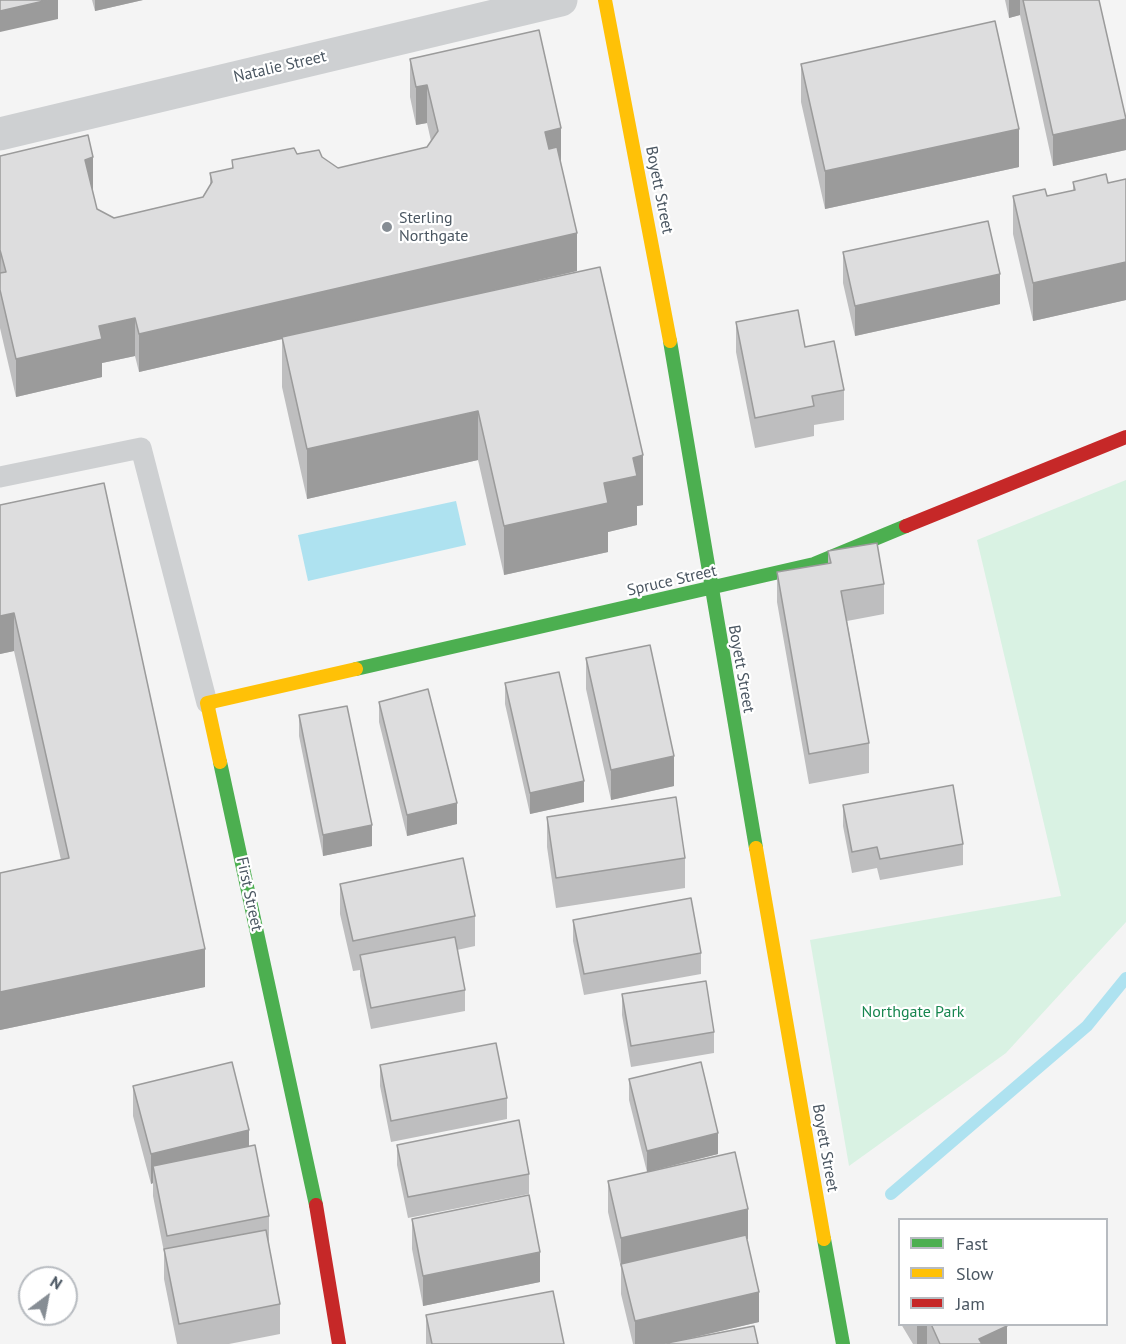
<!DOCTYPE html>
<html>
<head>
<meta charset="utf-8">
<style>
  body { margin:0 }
  #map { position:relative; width:1126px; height:1344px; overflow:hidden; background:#f4f4f4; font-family:"PT Sans",sans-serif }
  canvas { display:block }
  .legend { position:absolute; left:898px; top:1218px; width:210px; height:108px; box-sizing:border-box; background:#fff; border:2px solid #b7bbc0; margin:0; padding:8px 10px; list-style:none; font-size:18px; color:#4a5661 }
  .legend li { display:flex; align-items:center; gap:12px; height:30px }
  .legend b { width:30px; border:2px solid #b7bbc0 }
  .north { position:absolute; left:18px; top:1266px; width:60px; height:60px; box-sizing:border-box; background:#fff; border:2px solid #b7bbc0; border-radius:50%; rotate:32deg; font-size:16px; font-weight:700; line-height:24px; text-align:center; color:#4a5661 }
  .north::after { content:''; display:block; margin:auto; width:21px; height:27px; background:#868d94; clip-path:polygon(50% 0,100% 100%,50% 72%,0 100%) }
</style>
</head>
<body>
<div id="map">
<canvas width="1126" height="1344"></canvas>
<ul class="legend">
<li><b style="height:8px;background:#4caf50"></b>Fast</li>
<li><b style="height:8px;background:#ffc107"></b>Slow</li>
<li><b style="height:8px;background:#c62828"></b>Jam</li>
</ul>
<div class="north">N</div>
</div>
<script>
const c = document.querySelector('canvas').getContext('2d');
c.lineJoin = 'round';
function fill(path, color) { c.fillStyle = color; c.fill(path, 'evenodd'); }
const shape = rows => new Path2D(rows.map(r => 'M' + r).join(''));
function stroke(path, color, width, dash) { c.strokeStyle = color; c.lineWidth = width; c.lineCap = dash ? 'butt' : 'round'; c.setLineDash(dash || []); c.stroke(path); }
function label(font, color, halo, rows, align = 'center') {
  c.font = font + ' "PT Sans",sans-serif'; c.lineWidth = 4.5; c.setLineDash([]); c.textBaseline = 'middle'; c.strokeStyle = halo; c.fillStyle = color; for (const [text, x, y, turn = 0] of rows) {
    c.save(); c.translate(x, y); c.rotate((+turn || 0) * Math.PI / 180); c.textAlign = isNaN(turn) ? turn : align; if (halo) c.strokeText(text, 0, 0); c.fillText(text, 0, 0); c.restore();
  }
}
const green = shape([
  [1126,480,1126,922,1006,1053,849,1166,810,940,1061,896,977,540]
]);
const water = shape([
  [456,501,466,545,308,581,298,535]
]);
const stream = shape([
  [891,1194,1087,1026,1126,978]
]);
const lane = shape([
  [0,477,141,448,207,703]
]);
const street = shape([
  [0,134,561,0]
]);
const fast = shape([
  [670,341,756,848],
  [356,669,814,564,906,526],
  [220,762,316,1205],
  [824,1239,843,1344]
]);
const slow = shape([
  [605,0,670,341],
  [220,762,207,703,356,669],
  [756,848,824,1239]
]);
const jam = shape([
  [906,526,1126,437],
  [316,1205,339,1344]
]);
const wall = shape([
  [92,0,143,0,95,11],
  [1005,0,1099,0,1126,150,1053,166,1020,15,1009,18],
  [410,59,561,164,577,271,475,295,643,505,637,506,637,525,608,532,608,552,504,575,478,460,307,499,282,387,282,339,139,372,135,356,102,363,102,377,16,397,0,328,0,156,93,194,97,209,114,218,203,197,210,185,210,173,232,169,232,160,297,154,322,157,338,168,427,147,431,141,427,123,416,125,410,97],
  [801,64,1019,167,825,209,801,102],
  [1126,179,1126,300,1033,321,1013,234,1013,196,1047,196,1073,191,1073,182,1108,183],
  [843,252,1000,304,855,336,843,283],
  [736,322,844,390,844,420,814,425,814,436,755,448,736,352],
  [0,505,205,987,0,1030,0,873,61,860,14,651,0,654],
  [828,551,884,584,884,614,847,621,869,743,869,773,809,784,777,602,777,572,828,564],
  [586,658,674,786,611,800,586,689],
  [505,683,584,802,530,814,505,704],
  [379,702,457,824,407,836,379,722],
  [299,715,372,846,323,856,299,736],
  [843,805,963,844,963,865,880,880,877,868,852,873,843,826],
  [547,817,685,858,685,888,556,908,547,847],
  [340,884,475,916,475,946,457,950,465,990,465,1011,371,1029,360,976,360,970,353,971,340,914],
  [573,920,701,953,701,974,584,995,573,941],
  [622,994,714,1032,714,1053,631,1067,622,1015],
  [380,1065,507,1098,507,1119,391,1142,380,1086],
  [629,1079,718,1154,647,1172,629,1100],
  [133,1086,249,1147,269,1216,269,1246,280,1304,280,1334,229,1344,177,1344,164,1279,164,1252,153,1196,153,1183,151,1184,133,1116],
  [397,1145,529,1174,529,1194,408,1218,397,1165],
  [608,1181,748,1239,747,1239,759,1322,665,1344,633,1344,621,1294,621,1268,608,1212],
  [412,1219,540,1282,423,1306,412,1249],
  [426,1315,564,1344,426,1344],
  [901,1324,1006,1324,1007,1344,913,1344]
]);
const shadedWall = shape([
  [48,0,58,0,58,19,0,32,0,11],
  [95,0,143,0,95,11],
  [1009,0,1020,0,1020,15,1009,18],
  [427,85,427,123,416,125,416,87],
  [1126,119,1126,150,1053,166,1053,135],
  [561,128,561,166,545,170,545,132],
  [1019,129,1019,167,825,209,825,171],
  [93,157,93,195,85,160],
  [577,233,577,271,139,372,139,334],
  [0,250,1,250,0,288],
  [1126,262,1126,300,1033,321,1033,283],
  [1000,274,1000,304,855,336,855,306],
  [135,318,135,356,102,363,102,377,16,397,16,359,99,326],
  [478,411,478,460,307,499,307,449],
  [643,455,643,505,637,506,637,525,608,532,608,552,504,575,504,526,604,483,633,458],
  [14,613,14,651,0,654,0,616],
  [674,756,674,786,611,800,611,770],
  [584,781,584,802,530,814,530,793],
  [457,803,457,824,407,836,407,815],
  [372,825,372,846,323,856,323,835],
  [205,949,205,987,0,1030,0,992],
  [249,1130,249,1160,153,1166,153,1183,151,1184,151,1154],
  [718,1133,718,1154,647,1172,647,1151],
  [748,1209,748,1239,622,1268,621,1264,621,1268,621,1238],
  [540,1252,540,1282,423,1306,423,1276],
  [759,1292,759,1322,665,1344,635,1344,635,1321],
  [917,1324,927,1324,927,1344,917,1344],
  [1007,1326,1007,1344,979,1344,979,1339]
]);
const building = shape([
  [0,0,48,0,0,11,0,0],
  [1023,0,1099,0,1126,119,1053,135,1023,0],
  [995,21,1019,129,825,171,801,64,995,21],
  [539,30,561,128,545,132,549,149,557,147,577,233,139,334,135,318,99,326,102,339,16,359,0,290,0,273,6,272,0,250,0,156,88,135,93,157,85,160,97,209,114,218,203,197,212,182,210,173,233,168,232,160,294,148,297,154,319,150,322,157,338,168,427,147,438,131,427,85,416,87,410,59,539,30],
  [1106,174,1108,183,1126,179,1126,262,1033,283,1013,196,1045,189,1047,196,1075,190,1073,182,1106,174],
  [988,221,1000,274,855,306,843,252,988,221],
  [600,267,643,455,633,458,637,476,604,483,608,503,504,526,478,411,307,449,282,337,600,267],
  [798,310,805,347,834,341,844,390,812,396,814,406,755,418,736,322,798,310],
  [104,483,205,949,0,992,0,873,69,858,14,613,0,616,0,505,104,483],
  [877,543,884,584,841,591,869,743,809,754,777,572,831,563,828,551,877,543],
  [650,645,674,756,611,770,586,658,650,645],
  [559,672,584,781,530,793,505,683,559,672],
  [428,689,457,803,407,815,379,702,428,689],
  [347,706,372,825,323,835,299,715,347,706],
  [953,785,963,844,880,859,877,847,852,852,843,805,953,785],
  [676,797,685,858,556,878,547,817,676,797],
  [463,858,475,916,353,941,340,884,463,858],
  [691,898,701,953,584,974,573,920,691,898],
  [455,937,465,990,371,1008,360,955,455,937],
  [706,981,714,1032,631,1046,622,994,706,981],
  [496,1043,507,1098,391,1121,380,1065,496,1043],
  [232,1062,249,1130,151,1154,133,1086,232,1062],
  [701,1062,718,1133,647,1151,629,1079,701,1062],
  [519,1120,529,1174,408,1197,397,1145,519,1120],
  [255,1145,269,1216,167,1236,153,1166,255,1145],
  [735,1152,748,1209,621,1238,608,1181,735,1152],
  [529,1195,540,1252,423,1276,412,1219,529,1195],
  [266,1230,280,1304,179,1324,164,1249,266,1230],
  [746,1235,759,1292,635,1321,621,1264,746,1235],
  [553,1291,564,1344,432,1344,426,1315,553,1291],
  [931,1324,1006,1324,1007,1326,979,1339,982,1344,940,1344,931,1324],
  [754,1326,758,1344,667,1344,667,1343,754,1326]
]);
const markers = [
  [387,227,6,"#868d94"]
];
const streetNames = [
  ["Natalie Street",280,67,-13],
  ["Boyett Street",659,190,79],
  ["Spruce Street",672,581,-13],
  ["Boyett Street",741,669,80],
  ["First Street",249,894,78],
  ["Boyett Street",825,1148,80]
];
const poiNames = [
  ["Sterling",399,218],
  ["Northgate",399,236]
];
const parkNames = [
  ["Northgate Park",913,1012]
];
fill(green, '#d9f2e3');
fill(water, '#aee2f0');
stroke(stream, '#aee2f0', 12);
stroke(lane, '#ced0d2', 21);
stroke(street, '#ced0d2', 33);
stroke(fast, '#4caf50', 14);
stroke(slow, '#ffc107', 14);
stroke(jam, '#c62828', 14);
fill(wall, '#bebebf');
fill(shadedWall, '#9b9b9b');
fill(building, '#ddddde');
stroke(building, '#9b9b9b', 1.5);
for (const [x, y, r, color] of markers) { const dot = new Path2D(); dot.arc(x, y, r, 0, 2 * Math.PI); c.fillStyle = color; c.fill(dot); stroke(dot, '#fff', 2); }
label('16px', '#4a5661', '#fff', streetNames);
label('16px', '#4a5661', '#fff', poiNames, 'left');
label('16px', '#17864f', '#fff', parkNames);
</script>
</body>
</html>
